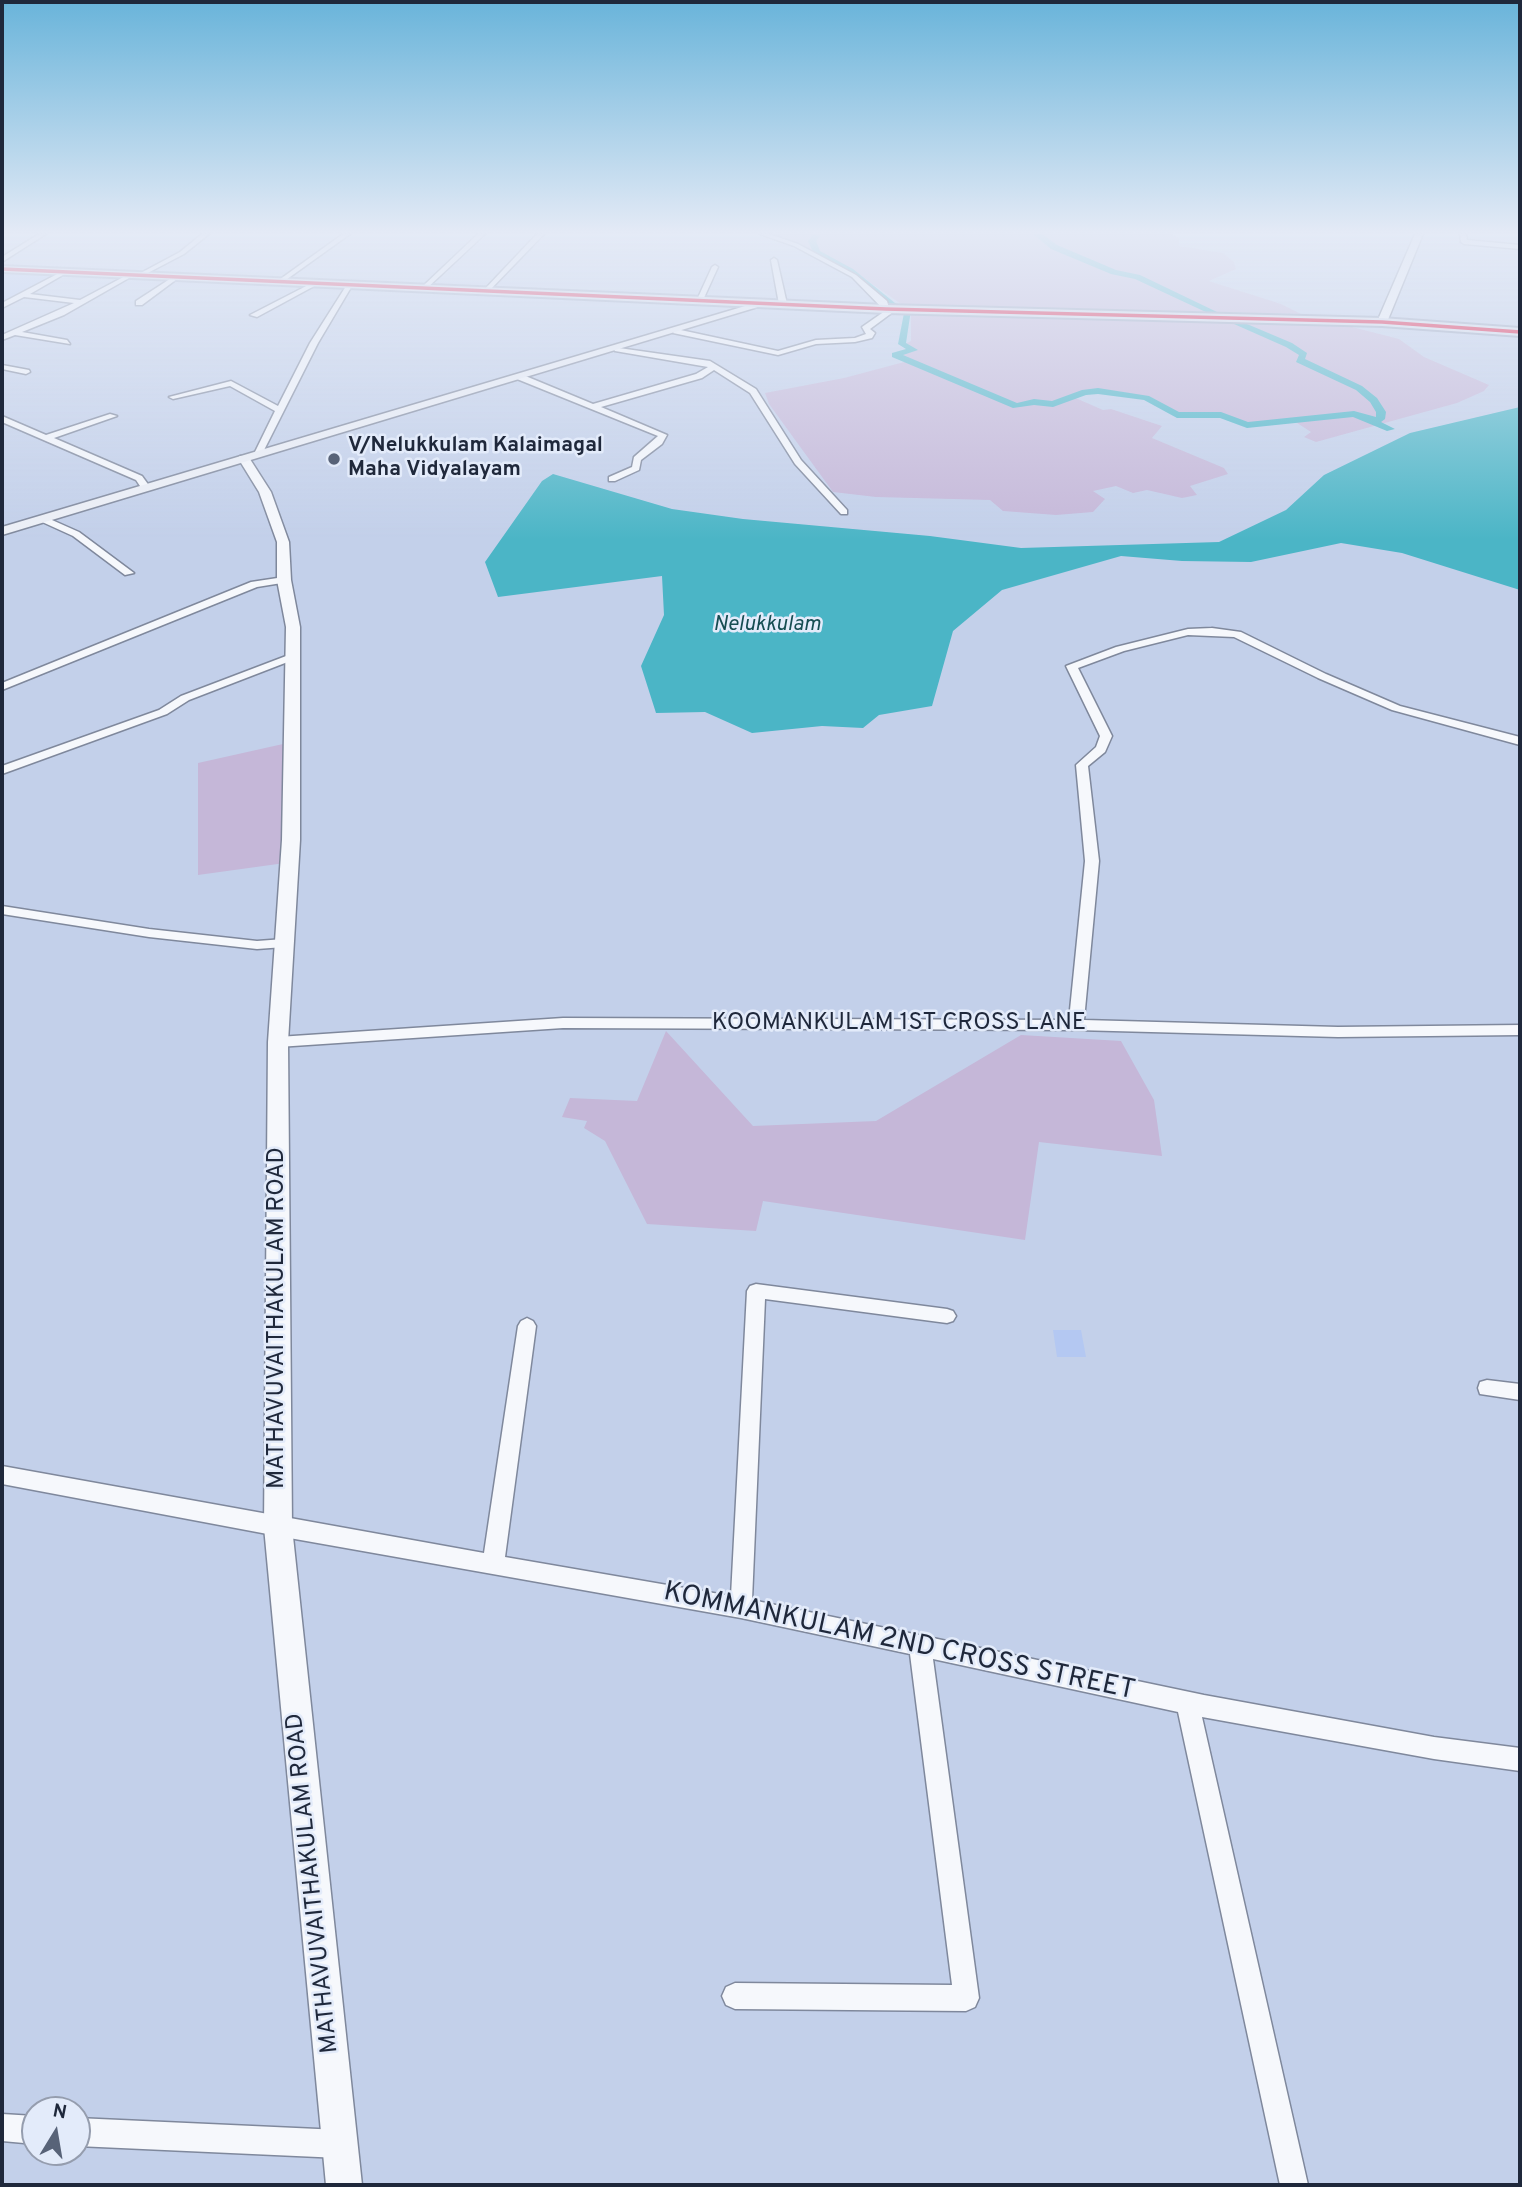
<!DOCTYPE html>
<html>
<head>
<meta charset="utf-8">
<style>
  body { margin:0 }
  #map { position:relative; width:1522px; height:2187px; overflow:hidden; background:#c3d0ea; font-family:Overpass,sans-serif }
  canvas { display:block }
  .frame { position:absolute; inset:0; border:4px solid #1f283b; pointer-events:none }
  .north { position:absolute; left:21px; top:2096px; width:70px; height:70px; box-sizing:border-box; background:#e3ebfa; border:2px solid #959dae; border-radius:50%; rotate:11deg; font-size:19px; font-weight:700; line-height:28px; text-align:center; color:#1f283b }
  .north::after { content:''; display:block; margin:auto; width:24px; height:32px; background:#586378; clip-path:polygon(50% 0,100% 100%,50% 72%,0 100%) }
</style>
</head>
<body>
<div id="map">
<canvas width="1522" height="2187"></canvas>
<div class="frame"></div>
<div class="north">N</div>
</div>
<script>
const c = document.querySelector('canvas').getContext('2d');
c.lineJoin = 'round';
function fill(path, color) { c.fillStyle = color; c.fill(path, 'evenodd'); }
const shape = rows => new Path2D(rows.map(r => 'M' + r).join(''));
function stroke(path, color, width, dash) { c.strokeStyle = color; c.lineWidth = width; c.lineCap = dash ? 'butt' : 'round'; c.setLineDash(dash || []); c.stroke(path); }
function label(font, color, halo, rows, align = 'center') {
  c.font = font + ' Overpass,sans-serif'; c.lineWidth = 5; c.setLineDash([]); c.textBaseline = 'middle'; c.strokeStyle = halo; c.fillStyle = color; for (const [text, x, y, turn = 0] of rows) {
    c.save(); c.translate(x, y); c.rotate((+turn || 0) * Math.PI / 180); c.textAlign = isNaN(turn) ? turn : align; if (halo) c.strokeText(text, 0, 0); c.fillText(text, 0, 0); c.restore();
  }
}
const built = shape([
  [2,271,60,273,5,303,2,303],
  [1053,1330,1081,1330,1086,1357,1057,1357]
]);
const green = shape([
  [773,234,1171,234,1179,238,1179,246,1223,253,1234,262,1236,269,1209,281,1281,304,1301,314,904,306,849,268],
  [911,311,1325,320,1399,339,1424,357,1489,385,1484,391,1457,403,1316,442,1304,437,1311,432,1294,421,1247,424,1220,414,1177,413,1152,399,1122,392,1084,391,1071,396,1103,410,1111,409,1162,426,1152,438,1224,468,1228,474,1190,486,1197,495,1182,498,1147,490,1133,493,1116,486,1093,491,1105,499,1093,512,1056,515,1003,511,990,500,876,497,833,492,769,404,765,393,844,378,908,361,900,355,916,350,905,344,911,341],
  [283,744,285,863,198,875,198,763],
  [666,1031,753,1126,876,1121,1021,1035,1121,1041,1154,1100,1162,1156,1039,1142,1025,1240,763,1201,756,1231,647,1224,605,1141,584,1128,587,1121,562,1117,570,1098,637,1101]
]);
const water = shape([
  [1520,407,1520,590,1402,553,1341,543,1251,562,1182,561,1121,556,1002,590,953,631,932,706,879,715,863,728,822,726,752,733,705,712,656,713,641,666,664,615,662,576,498,597,485,562,542,481,553,474,672,509,743,519,930,536,1021,548,1219,542,1286,510,1324,475,1410,433]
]);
const canal = shape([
  [810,234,820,236,816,241,820,251,853,269,895,303,911,310,906,343,918,350,903,355,1017,403,1034,399,1052,401,1082,390,1098,388,1149,396,1179,412,1221,412,1248,422,1354,411,1376,417,1376,412,1370,402,1356,390,1296,362,1299,355,1286,347,1225,320,1228,316,1292,343,1307,353,1305,359,1362,386,1377,398,1386,412,1385,419,1381,422,1395,429,1387,431,1353,417,1247,428,1220,418,1177,418,1144,400,1098,394,1086,395,1053,407,1034,405,1013,408,892,357,892,353,906,349,898,344,904,313,889,307,847,273,814,254,808,241,812,236,810,234],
  [1033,234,1042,234,1057,245,1116,270,1140,275,1217,312,1210,314,1135,279,1111,274,1051,249,1033,234]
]);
const minor = shape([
  [39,234,46,234,2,262,2,257,39,234],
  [202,234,209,234,184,254,142,276,137,275,180,252,202,234],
  [343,234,350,234,283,282,279,282,279,280,343,234],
  [478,234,485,234,426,289,422,289,422,287,478,234],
  [537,234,544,234,488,292,484,292,484,290,537,234],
  [760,234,769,234,798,244,856,275,887,301,889,308,897,309,870,329,875,333,872,338,855,342,816,344,778,355,673,333,676,329,778,351,816,340,855,338,866,334,862,327,885,311,852,277,794,246,760,234],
  [1460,234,1466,234,1467,240,1520,245,1520,249,1464,244,1461,242,1460,234],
  [774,258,777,260,787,304,783,306,779,304,771,260,774,258],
  [715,265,718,267,703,300,696,302,712,267,715,265],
  [63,271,68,272,30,294,80,300,131,273,136,274,64,315,22,332,67,340,70,344,15,335,2,340,2,335,74,303,24,297,2,308,2,303,63,271],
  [176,275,181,276,142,305,136,305,136,301,176,275],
  [316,281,318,284,257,317,250,315,316,281],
  [348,283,353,284,318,343,261,456,254,454,275,411,230,386,173,399,169,397,231,381,278,406,310,343,348,283],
  [612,347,710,361,756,389,801,460,847,510,847,514,841,514,795,464,750,393,714,370,702,378,601,407,667,435,662,444,641,460,639,470,615,481,609,481,609,477,632,467,634,457,658,436,517,379,517,375,523,375,593,404,696,374,708,367,615,351,612,347],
  [2,365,29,370,30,372,26,374,2,369,2,365],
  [110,414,117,416,54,438,142,476,150,487,148,489,142,489,136,480,2,422,2,416,46,435,110,414],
  [43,516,79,532,134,573,125,575,73,536,40,521,38,519,43,516],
  [284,577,288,578,288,582,257,587,2,690,2,683,251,582,284,577],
  [1212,628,1241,632,1326,674,1400,706,1520,737,1520,745,1392,710,1318,678,1234,637,1188,635,1124,651,1078,668,1112,736,1105,752,1088,766,1099,861,1084,1020,1338,1027,1520,1025,1520,1035,1338,1037,1076,1030,563,1028,278,1047,270,1042,278,1037,563,1018,1069,1020,1085,861,1076,765,1096,747,1100,736,1066,666,1116,647,1188,629,1212,628],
  [294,653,299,656,298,658,189,700,167,714,2,774,2,766,159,710,181,696,294,653],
  [2,906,149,929,257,941,284,939,291,943,284,947,257,949,149,937,2,914,2,906],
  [756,1284,947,1309,953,1311,956,1316,953,1321,947,1323,765,1299,752,1600,1204,1695,1434,1737,1520,1748,1520,1771,1434,1759,1202,1717,1308,2185,1280,2185,1178,1712,933,1659,979,1998,975,2007,966,2011,735,2009,726,2005,722,1996,726,1987,735,1983,952,1985,910,1654,741,1618,278,1536,2,1484,2,1466,484,1553,518,1326,521,1321,527,1318,533,1321,536,1326,505,1557,731,1596,747,1291,750,1286,756,1284],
  [1487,1380,1520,1384,1520,1400,1480,1394,1478,1388,1480,1382,1487,1380],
  [2,2114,35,2116,35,2144,2,2141,2,2114],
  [77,2118,340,2130,350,2134,354,2144,350,2154,340,2158,77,2146,77,2118]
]);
const tertiary = shape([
  [1415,234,1423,234,1387,322,1379,324,1377,322,1415,234],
  [240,456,248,456,271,492,289,542,291,580,300,627,300,840,288,1042,292,1527,362,2185,326,2185,264,1527,268,1042,282,840,286,627,277,580,277,542,259,492,238,458,240,456]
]);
const secondary = shape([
  [762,301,771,303,2,535,2,527,762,301]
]);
const trunk = shape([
  [2,266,886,305,1382,318,1520,328,1520,336,1382,326,886,313,2,272,2,266]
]);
const bus1 = shape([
  [2,269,886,309,1382,322,1520,332]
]);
const markers = [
  [334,459,7,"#586378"]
];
const farPoinames = [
  ["V/Nelukkulam Kalaimagal",348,447],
  ["Maha Vidyalayam",348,471]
];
const farWaternames = [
  ["Nelukkulam",767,626]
];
const streetNames = [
  ["KOOMANKULAM 1ST CROSS LANE",899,1024],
  ["MATHAVUVAITHAKULAM ROAD",278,1318,-90],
  ["MATHAVUVAITHAKULAM ROAD",314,1883,-96]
];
const nearStreetnames = [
  ["KOMMANKULAM 2ND CROSS STREET",899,1643,12]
];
fill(built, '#b4c8f2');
fill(green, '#c5b7d8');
fill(water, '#4bb5c6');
fill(canal, '#4bb5c6');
stroke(minor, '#7f889c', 3);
stroke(tertiary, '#7f889c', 3);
stroke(secondary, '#7f889c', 3);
stroke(trunk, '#96a2bb', 4);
fill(minor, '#f6f8fc');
fill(tertiary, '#f6f8fc');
fill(secondary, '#eceff6');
fill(trunk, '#dae0ed');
stroke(bus1, '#e4002b', 3.5);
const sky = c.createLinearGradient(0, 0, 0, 540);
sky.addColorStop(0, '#69b4da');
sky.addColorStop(0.43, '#e4eaf6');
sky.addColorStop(1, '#e4eaf600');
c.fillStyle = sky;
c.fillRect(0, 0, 1522, 540);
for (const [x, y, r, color] of markers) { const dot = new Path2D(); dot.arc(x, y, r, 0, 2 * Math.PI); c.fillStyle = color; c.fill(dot); stroke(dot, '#e3ebfa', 2.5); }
label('bold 21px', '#1f283b', '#e3ebfa', farPoinames, 'left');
label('italic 21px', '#164d52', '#e3ebfa', farWaternames);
label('24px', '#1f283b', '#e3ebfa', streetNames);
label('28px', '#1f283b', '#e3ebfa', nearStreetnames);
</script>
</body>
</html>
